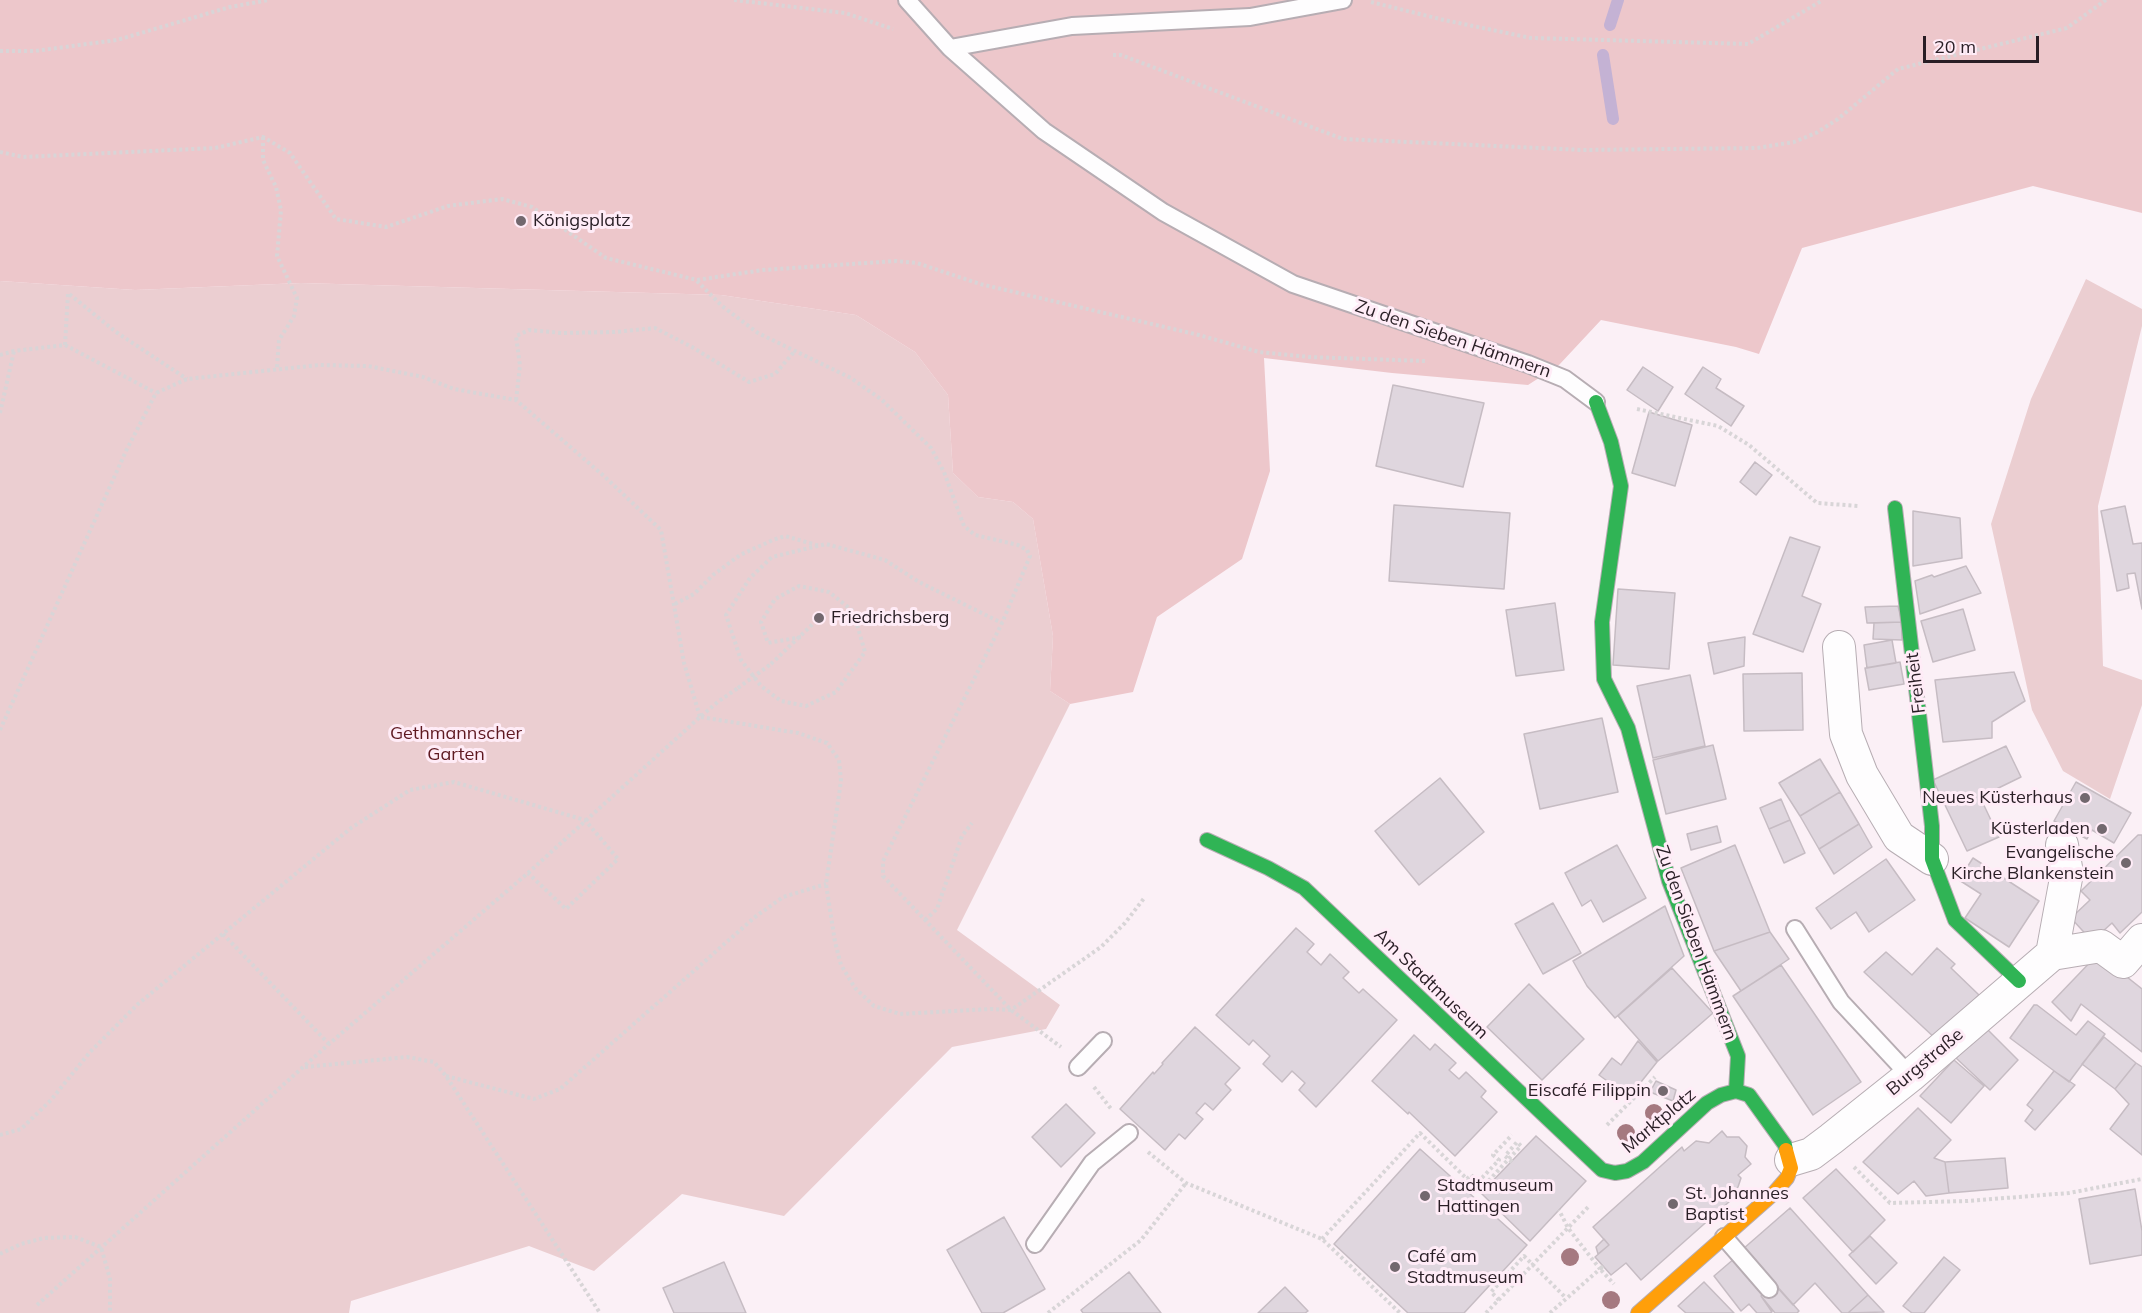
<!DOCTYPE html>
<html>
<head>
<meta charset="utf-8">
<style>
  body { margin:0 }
  #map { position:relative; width:2142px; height:1313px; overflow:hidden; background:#fbf0f6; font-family:Mulish,sans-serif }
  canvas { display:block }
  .scale { position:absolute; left:1923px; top:36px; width:116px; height:27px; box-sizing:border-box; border:3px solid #291e25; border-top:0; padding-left:8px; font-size:18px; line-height:21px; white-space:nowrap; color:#291e25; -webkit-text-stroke:4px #ffecf7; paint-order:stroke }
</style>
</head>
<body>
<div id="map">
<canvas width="2142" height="1313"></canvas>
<div class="scale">20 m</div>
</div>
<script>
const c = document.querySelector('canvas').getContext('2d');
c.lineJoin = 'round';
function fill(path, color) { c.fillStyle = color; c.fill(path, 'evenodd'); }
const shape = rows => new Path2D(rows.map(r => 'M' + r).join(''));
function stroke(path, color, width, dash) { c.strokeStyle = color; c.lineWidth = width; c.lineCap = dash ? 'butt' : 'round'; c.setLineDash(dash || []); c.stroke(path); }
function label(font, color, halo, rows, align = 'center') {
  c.font = font + ' Mulish,sans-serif'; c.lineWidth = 6; c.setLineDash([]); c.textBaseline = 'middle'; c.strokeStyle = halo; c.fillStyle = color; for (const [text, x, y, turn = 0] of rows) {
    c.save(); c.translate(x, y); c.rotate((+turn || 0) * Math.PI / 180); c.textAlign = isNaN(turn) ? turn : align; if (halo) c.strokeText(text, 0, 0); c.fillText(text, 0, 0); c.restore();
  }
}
const green = shape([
  [2086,279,2142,309,2142,326,2098,506,2103,666,2142,680,2142,705,2110,799,2063,771,2032,710,1991,524,2031,399],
  [0,281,135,290,301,283,721,295,856,315,915,352,948,395,953,473,978,497,1013,502,1033,519,1053,636,1050,691,1070,704,957,930,1060,1005,1046,1029,952,1047,784,1216,682,1194,594,1271,529,1246,351,1301,349,1313,0,1313]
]);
const forest = shape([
  [0,0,2142,0,2142,213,2033,186,1802,248,1759,354,1736,347,1601,320,1559,365,1528,385,1392,373,1264,358,1270,471,1242,559,1157,617,1133,692,1070,704,1050,691,1053,636,1033,519,1013,502,978,497,953,473,948,395,915,352,856,315,721,295,301,283,135,290,0,281]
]);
const stream = shape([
  [1610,25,1618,0],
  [1603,55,1613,119]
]);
const building = shape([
  [1643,367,1673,387,1658,411,1627,390,1643,367],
  [1703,367,1721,379,1716,388,1744,406,1731,426,1685,394,1703,367],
  [1393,385,1484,403,1463,487,1376,466,1393,385],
  [1649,412,1692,425,1675,486,1632,473,1649,412],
  [1755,462,1772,475,1756,495,1740,482,1755,462],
  [1394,505,1510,513,1504,589,1389,581,1394,505],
  [2125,506,2133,544,2142,543,2142,609,2135,573,2127,574,2129,588,2117,591,2101,511,2125,506],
  [1913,511,1960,518,1962,558,1913,566,1913,511],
  [1790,537,1820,547,1802,596,1821,604,1803,652,1753,634,1790,537],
  [1966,566,1981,593,1920,614,1915,581,1932,575,1934,577,1966,566],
  [1618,589,1675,593,1669,669,1613,665,1618,589],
  [1555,603,1564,670,1516,676,1506,610,1555,603],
  [1898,606,1902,622,1867,623,1865,607,1898,606],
  [1963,609,1975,650,1933,662,1921,621,1963,609],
  [1902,622,1902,640,1873,639,1874,623,1902,622],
  [1745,637,1744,666,1714,674,1708,643,1745,637],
  [1892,640,1896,663,1867,668,1864,645,1892,640],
  [1900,662,1904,684,1869,690,1865,668,1900,662],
  [2014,672,2025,701,1992,722,1992,738,1943,742,1935,680,2014,672],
  [1802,673,1803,730,1744,731,1743,674,1802,673],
  [1690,675,1705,746,1653,758,1637,686,1690,675],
  [1602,718,1618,792,1540,809,1524,734,1602,718],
  [1713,745,1726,799,1666,814,1653,760,1713,745],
  [2006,746,2021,777,1980,797,1999,837,1967,851,1933,780,2006,746],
  [1820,759,1840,792,1800,816,1779,783,1820,759],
  [1440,778,1484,832,1419,885,1375,831,1440,778],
  [2076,782,2131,813,2114,843,2092,830,2087,839,2054,821,2076,782],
  [1840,792,1859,824,1819,849,1800,816,1840,792],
  [1781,799,1790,820,1769,829,1760,808,1781,799],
  [1790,820,1805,853,1784,863,1769,829,1790,820],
  [1859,824,1872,847,1834,874,1819,849,1859,824],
  [1717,826,1721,842,1691,850,1687,834,1717,826],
  [2138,835,2142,835,2142,912,2120,933,2112,923,2092,941,2071,918,2090,900,2081,891,2138,835],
  [1617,845,1646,898,1603,922,1591,900,1582,906,1565,873,1617,845],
  [1735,845,1770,932,1714,951,1681,868,1735,845],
  [1973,858,2039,901,2009,947,1965,918,1981,894,1959,880,1973,858],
  [1886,859,1915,900,1869,932,1856,912,1831,929,1816,908,1886,859],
  [1553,903,1581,953,1543,974,1515,924,1553,903],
  [1665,906,1684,956,1615,1018,1587,986,1573,961,1665,906],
  [1296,928,1314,944,1307,952,1321,965,1330,954,1349,972,1343,978,1359,993,1363,989,1397,1020,1316,1107,1299,1090,1305,1083,1292,1071,1282,1082,1263,1064,1270,1056,1253,1040,1249,1045,1216,1015,1296,928],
  [1770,932,1789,959,1741,991,1714,951,1770,932],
  [1937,948,1955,964,1951,968,1979,995,1937,1040,1864,972,1886,952,1912,975,1937,948],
  [2098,954,2142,989,2142,1052,2081,1004,2071,1021,2052,1002,2098,954],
  [1781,965,1861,1082,1813,1115,1733,996,1781,965],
  [1672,968,1713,1013,1658,1061,1618,1016,1672,968],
  [1529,984,1584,1039,1542,1080,1487,1027,1529,984],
  [2034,1005,2037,1005,2076,1035,2088,1021,2105,1034,2069,1082,2010,1038,2034,1005],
  [1195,1027,1240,1068,1225,1084,1231,1090,1213,1110,1205,1103,1196,1113,1203,1119,1185,1139,1179,1134,1165,1150,1120,1109,1153,1072,1154,1074,1163,1064,1162,1063,1195,1027],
  [1985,1027,2018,1060,1990,1090,1956,1058,1985,1027],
  [1414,1035,1430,1050,1435,1044,1456,1063,1449,1070,1459,1079,1466,1072,1486,1091,1481,1097,1497,1112,1455,1156,1409,1112,1408,1114,1372,1081,1414,1035],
  [2104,1037,2136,1063,2115,1089,2082,1064,2104,1037],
  [1638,1041,1657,1062,1629,1097,1599,1075,1612,1058,1621,1065,1638,1041],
  [1954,1060,1984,1086,1951,1123,1920,1096,1954,1060],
  [2136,1063,2142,1067,2142,1155,2110,1129,2129,1104,2115,1089,2136,1063],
  [2054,1071,2075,1085,2035,1130,2025,1121,2033,1110,2027,1105,2054,1071],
  [1656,1081,1676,1090,1673,1101,1650,1092,1656,1081],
  [1066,1104,1095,1133,1061,1167,1032,1137,1066,1104],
  [1918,1108,1951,1140,1934,1158,1945,1162,1949,1193,1926,1196,1914,1181,1898,1194,1863,1162,1918,1108],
  [1722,1131,1727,1137,1739,1137,1747,1146,1745,1157,1751,1164,1738,1175,1741,1178,1738,1187,1727,1197,1730,1201,1641,1280,1626,1263,1611,1275,1595,1257,1609,1245,1593,1227,1682,1147,1684,1151,1696,1141,1709,1143,1722,1131],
  [1536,1136,1586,1181,1530,1241,1481,1193,1536,1136],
  [1420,1149,1527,1245,1464,1313,1408,1313,1334,1244,1420,1149],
  [2005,1158,2008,1188,1949,1193,1945,1162,2005,1158],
  [1836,1169,1885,1220,1853,1252,1803,1198,1836,1169],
  [2135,1189,2142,1231,2142,1255,2090,1264,2079,1199,2135,1189],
  [1790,1208,1868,1295,1848,1313,1842,1313,1815,1283,1793,1305,1743,1249,1790,1208],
  [1004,1217,1045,1289,1003,1313,982,1313,947,1250,1004,1217],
  [1870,1236,1897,1263,1876,1284,1849,1255,1870,1236],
  [1604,1239,1609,1245,1598,1254,1596,1247,1604,1239],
  [1944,1257,1960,1270,1924,1313,1912,1313,1903,1306,1944,1257],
  [1735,1258,1764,1293,1761,1296,1772,1312,1770,1313,1757,1313,1749,1304,1741,1311,1714,1276,1735,1258],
  [724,1262,746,1313,674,1313,663,1288,724,1262],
  [1129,1272,1161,1313,1083,1313,1081,1310,1129,1272],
  [1704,1282,1734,1313,1686,1313,1678,1306,1704,1282],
  [1775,1284,1799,1311,1797,1313,1775,1313,1761,1296,1775,1284],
  [1285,1287,1308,1311,1305,1313,1258,1313,1285,1287],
  [1868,1295,1884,1312,1848,1313,1868,1295]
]);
const path = shape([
  [734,0,845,13,893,29],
  [1371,2,1444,20,1531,38,1748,44,1823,0],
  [0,51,35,51,117,40,230,7,269,0],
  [1113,55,1121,55,1343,139,1583,150,1757,148,1794,142,1816,133,1838,119,1898,69,2067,28,2106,0],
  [263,137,263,160,276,187,281,210,277,256,297,298,294,316,279,340,277,368],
  [0,152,23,157,215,148,263,137,290,153,336,219,386,227,448,206,502,199,532,207,606,258,697,280,763,270,896,261,917,263,980,284,1199,335,1259,352,1309,357,1425,361],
  [697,281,722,306,758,333,851,378,882,400,931,448,944,472,964,526,975,535,1018,545,1027,550,1030,556,1002,623,883,861,883,876,1011,1010,1061,1047],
  [65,345,68,293,116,332,187,379],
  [0,355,14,351,65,345,156,393],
  [516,400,520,366,516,336,529,330,562,333,615,332,655,328,692,347,749,382,775,374,794,352],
  [1637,409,1718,426,1749,445,1817,503,1859,506],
  [0,413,14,351],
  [675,604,694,594,713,575,740,555,773,540,785,536,820,546],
  [801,637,768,643,761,622,775,599,799,586,829,592,853,611,865,652,836,692,806,706,781,701,761,686,741,660,726,615,750,578,772,557,826,544,885,560,919,582,1002,623],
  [771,664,819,618],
  [701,717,798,733,827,743,839,760,841,781,826,884,835,942,841,965,855,988,874,1006,900,1014,991,1009,1011,1010,1101,947,1125,923,1145,897],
  [0,730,126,451,156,393,187,379,319,365,368,366,423,377,454,389,516,400,605,477,661,530,684,663,700,717],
  [925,920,937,909,962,836,972,823],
  [223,934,329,1044],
  [305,1067,407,1057,434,1062,446,1076,600,1313],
  [446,1076,534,1099,560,1089,755,917,783,897,826,884],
  [1094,1087,1112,1110],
  [1607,1125,1655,1077],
  [0,1135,21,1129,51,1100,90,1052,138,1004,351,828,410,790,454,782,585,820,618,859,566,909,528,873],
  [1148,1152,1186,1183,1322,1239,1400,1313],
  [1512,1162,1505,1156,1517,1142,1521,1146,1504,1164,1483,1187,1478,1182,1499,1160,1493,1155,1512,1135],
  [1854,1167,1890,1203,1967,1201,2069,1193,2142,1179],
  [1322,1239,1420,1133,1467,1179,1471,1175,1478,1182],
  [0,1254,21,1244,44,1238,75,1237,101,1247,110,1279,110,1313],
  [1603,1266,1600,1269,1614,1284],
  [1499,1300,1491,1292,1524,1256,1566,1298],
  [37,1305,329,1044,528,873,700,717,719,701,738,688],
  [1048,1313,1141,1240,1186,1183],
  [1486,1313,1590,1205],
  [1550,1313,1600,1269,1568,1228,1559,1210]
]);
const lane = shape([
  [907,0,950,48,1044,131,1163,212,1293,284,1528,364,1565,379,1596,402],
  [950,48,1072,26,1250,17,1343,0],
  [1795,929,1841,1002,1910,1076],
  [1078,1067,1103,1041],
  [1724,1237,1769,1289],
  [1035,1244,1092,1163,1129,1133]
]);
const street = shape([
  [1839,647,1846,734,1862,775,1899,837,1932,859],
  [2052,954,2067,873,2062,845],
  [1791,1160,1811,1154,1831,1139,1910,1076,2052,954,2101,946,2123,962,2142,940]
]);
const fast = shape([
  [1596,402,1611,442,1621,486,1602,622,1604,679,1628,728,1669,881,1738,1056,1736,1091],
  [1895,508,1932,826,1932,859,1955,920,2019,981],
  [1207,840,1268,868,1304,888,1602,1170,1615,1173,1627,1171,1643,1162,1707,1103,1721,1095,1736,1091,1749,1095,1785,1145,1786,1150]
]);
const slow = shape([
  [1638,1313,1774,1193,1787,1178,1791,1168,1786,1150]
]);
const pathBridge = shape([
  [738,688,771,664]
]);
const trees = [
  [1654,1113],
  [1626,1133],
  [1570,1257],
  [1611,1300]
];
const markers = [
  [521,221,6,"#72686e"],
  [819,618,6,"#72686e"],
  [2085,798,6,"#72686e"],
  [2102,829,6,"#72686e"],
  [2126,863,6,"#72686e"],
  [1663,1091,6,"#72686e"],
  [1425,1196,6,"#72686e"],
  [1673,1204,6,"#72686e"],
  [1395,1267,6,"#72686e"]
];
const poiNames = [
  ["Königsplatz",533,221],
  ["Friedrichsberg",831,618],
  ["Neues Küsterhaus",2073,798,"right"],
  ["Küsterladen",2090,829,"right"],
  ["Evangelische",2114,853,"right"],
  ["Kirche Blankenstein",2114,874,"right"],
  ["Eiscafé Filippin",1651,1091,"right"],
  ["Stadtmuseum",1437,1186],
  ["Hattingen",1437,1207],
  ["St. Johannes",1685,1194],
  ["Baptist",1685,1215],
  ["Café am",1407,1257],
  ["Stadtmuseum",1407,1278]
];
const streetNames = [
  ["Zu den Sieben Hämmern",1453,339,19],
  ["Freiheit",1916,683,-97],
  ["Zu den Sieben Hämmern",1696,943,70],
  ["Am Stadtmuseum",1431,984,44],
  ["Burgstraße",1925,1062,-40],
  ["Marktplatz",1659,1121,-40]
];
const parkNames = [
  ["Gethmannscher",456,734],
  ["Garten",456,755]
];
fill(green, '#ebced1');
fill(forest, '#edc7cb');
stroke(stream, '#c4b2d4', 12);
fill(building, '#dfd6de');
stroke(building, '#c6bcc3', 1.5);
stroke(lane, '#b7adb3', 20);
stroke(street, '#b7adb3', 34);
stroke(fast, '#b7adb3', 16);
stroke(slow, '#b7adb3', 16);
stroke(path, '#d8d5d7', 4, [3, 3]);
stroke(lane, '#fefdfe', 16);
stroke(street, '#fefdfe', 32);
stroke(fast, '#30b455', 14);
stroke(slow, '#ff9f0a', 14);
stroke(pathBridge, '#d8d5d7', 4, [3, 3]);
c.fillStyle = '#a57980';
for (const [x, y] of trees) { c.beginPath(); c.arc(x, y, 9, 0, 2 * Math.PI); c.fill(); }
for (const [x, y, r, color] of markers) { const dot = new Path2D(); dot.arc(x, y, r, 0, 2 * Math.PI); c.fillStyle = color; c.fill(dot); stroke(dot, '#ffecf7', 2); }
label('18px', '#291e25', '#ffecf7', poiNames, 'left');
label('18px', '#291e25', '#ffecf7', streetNames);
label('18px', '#5e1820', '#ffecf7', parkNames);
</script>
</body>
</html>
